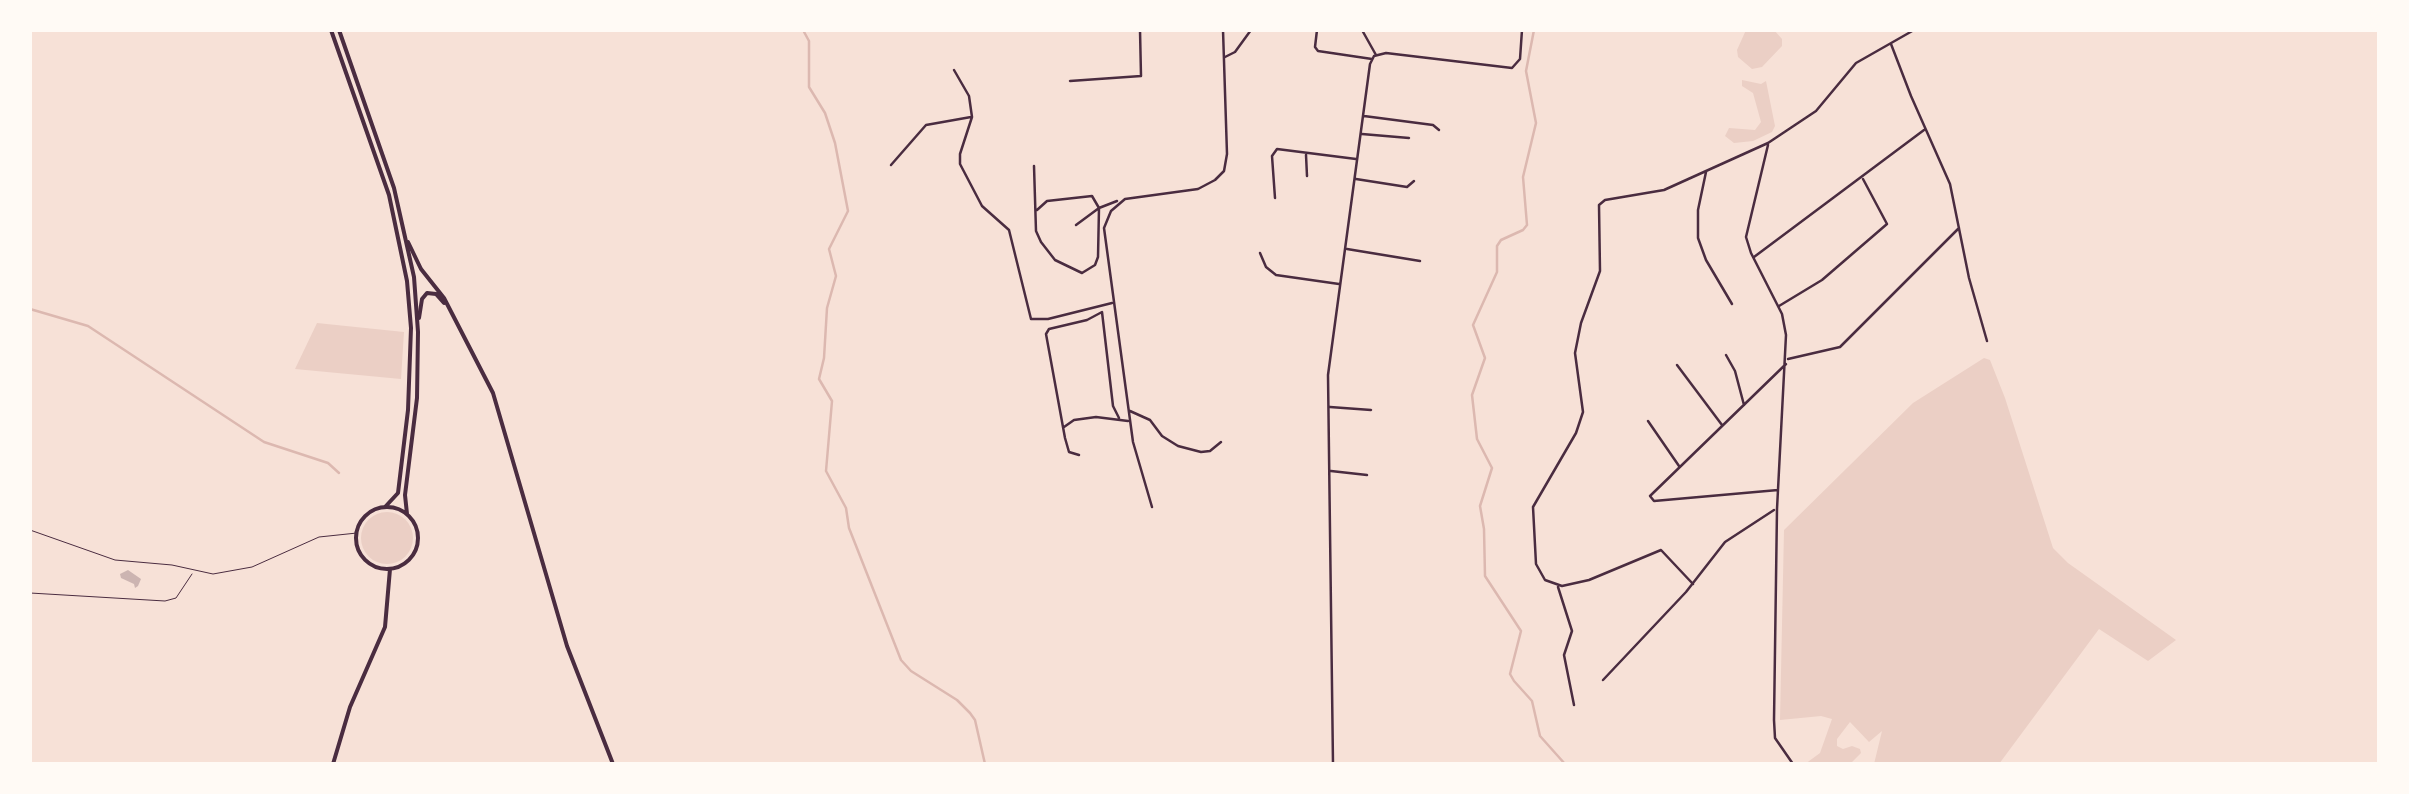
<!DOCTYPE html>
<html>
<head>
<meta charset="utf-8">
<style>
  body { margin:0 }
  #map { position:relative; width:2409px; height:794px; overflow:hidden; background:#f7e1d7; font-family:Manrope,sans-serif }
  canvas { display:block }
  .frame { position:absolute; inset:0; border:32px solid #fffaf5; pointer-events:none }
</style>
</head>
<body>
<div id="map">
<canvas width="2409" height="794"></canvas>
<div class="frame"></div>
</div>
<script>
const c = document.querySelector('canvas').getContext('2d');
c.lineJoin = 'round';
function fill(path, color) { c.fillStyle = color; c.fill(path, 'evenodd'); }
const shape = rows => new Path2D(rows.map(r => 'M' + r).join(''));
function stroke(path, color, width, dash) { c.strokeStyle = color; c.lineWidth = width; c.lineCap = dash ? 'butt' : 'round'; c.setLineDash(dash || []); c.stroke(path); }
const green = shape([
  [1746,30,1774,30,1782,39,1782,46,1762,67,1752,69,1738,57,1737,50],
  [1742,80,1761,84,1766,81,1775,126,1772,132,1753,141,1734,143,1725,136,1729,128,1755,130,1761,122,1753,93,1742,86],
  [317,323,404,332,401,379,295,369],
  [1984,358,1990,360,2005,398,2053,548,2068,563,2176,640,2148,661,2099,629,1999,764,1874,764,1882,731,1869,742,1850,722,1837,739,1837,746,1843,749,1852,746,1860,749,1861,753,1850,764,1805,764,1820,753,1832,719,1821,716,1780,720,1784,530,1913,403],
  '361 538a26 26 0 1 1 52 0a26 26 0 1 1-52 0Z'
]);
const stream = shape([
  [803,30,809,41,809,87,825,113,835,143,848,211,829,249,836,276,827,308,824,358,819,379,832,401,826,471,846,508,849,528,901,660,911,671,957,700,970,713,975,720,985,764],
  [1534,30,1526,71,1536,123,1523,177,1527,225,1523,230,1501,240,1497,246,1497,272,1473,325,1485,358,1472,395,1477,439,1492,468,1480,506,1484,529,1485,576,1521,631,1510,674,1514,681,1532,701,1540,736,1565,764],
  [30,309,88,326,264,442,328,463,339,473]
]);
const building = shape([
  [128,570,141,579,138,586,135,588,134,584,121,578,120,574]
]);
const service = shape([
  [30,530,115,560,172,565,213,574,252,567,319,537,357,533],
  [30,593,165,601,176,598,192,574]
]);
const minor = shape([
  [1317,30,1315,47,1318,51,1372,59],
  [1362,30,1376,55],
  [1891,44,1911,96,1950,184,1969,278,1987,341],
  [1225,57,1235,52,1251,30],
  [954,70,969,96,972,117,960,154,960,164,982,206,1009,230,1031,319,1048,319,1112,303],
  [1070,81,1141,76,1140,30],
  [1364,116,1433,125,1439,130],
  [1362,134,1409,138],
  [1768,145,1746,237,1751,253,1782,314,1786,335,1777,509,1774,720,1775,738,1793,764],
  [1306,155,1307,176],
  [891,165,926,125,971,117],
  [1034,166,1036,231,1041,242,1055,260,1082,273,1095,265,1098,257,1099,208,1117,201],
  [1706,172,1698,210,1698,238,1706,260,1732,304],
  [1356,179,1407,187,1414,181],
  [1275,198,1272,156,1277,149,1356,159],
  [1037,210,1047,201,1092,196,1099,208,1076,225],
  [1347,249,1420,261],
  [1260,253,1266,267,1276,275,1339,284],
  [1754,257,1924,130],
  [1779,306,1822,280,1887,224,1863,179],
  [1726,355,1735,371,1744,405],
  [1788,359,1840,347,1959,228],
  [1677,365,1722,425],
  [1330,407,1371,410],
  [1130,411,1150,420,1162,436,1178,446,1201,452,1210,451,1221,442],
  [1648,421,1679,466],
  [1064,427,1074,420,1096,417,1128,421],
  [1079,455,1069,452,1065,438,1046,334,1049,329,1087,320,1102,312,1113,406,1119,418],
  [1331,471,1367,475],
  [1778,490,1654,501,1650,496,1786,364],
  [1152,507,1133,442,1104,228,1111,211,1125,199,1198,189,1215,180,1224,171,1227,154,1223,30],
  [1693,584,1661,550,1589,580,1562,586,1545,580,1536,564,1533,507,1576,433,1583,412,1575,353,1581,323,1600,271,1599,205,1605,200,1664,190,1768,143,1816,111,1856,63,1914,30],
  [1558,587,1572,631,1564,655,1574,705],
  [1603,680,1686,592,1725,542,1774,510],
  [1333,764,1328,375,1370,64,1374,56,1386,53,1512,68,1520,59,1522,30]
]);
const tertiary = shape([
  [408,242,421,269,444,298,493,393,567,646,613,764],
  [419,318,422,299,427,293,436,294,444,303]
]);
const secondary = shape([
  [331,30,389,195,407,281,411,328,408,410,398,493,385,507],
  [339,30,394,188,414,277,418,332,417,398,405,495,407,514],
  '356 538a31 31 0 1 1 62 0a31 31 0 1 1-62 0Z',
  [333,764,350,707,385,627,390,569]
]);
fill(green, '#ebcfc5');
stroke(stream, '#dcb8b0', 2.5);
fill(building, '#ccb4b1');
stroke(service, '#4a2c40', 1);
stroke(minor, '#4a2c40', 2.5);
stroke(tertiary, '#4a2c40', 4);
stroke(secondary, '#4a2c40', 4);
</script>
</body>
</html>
